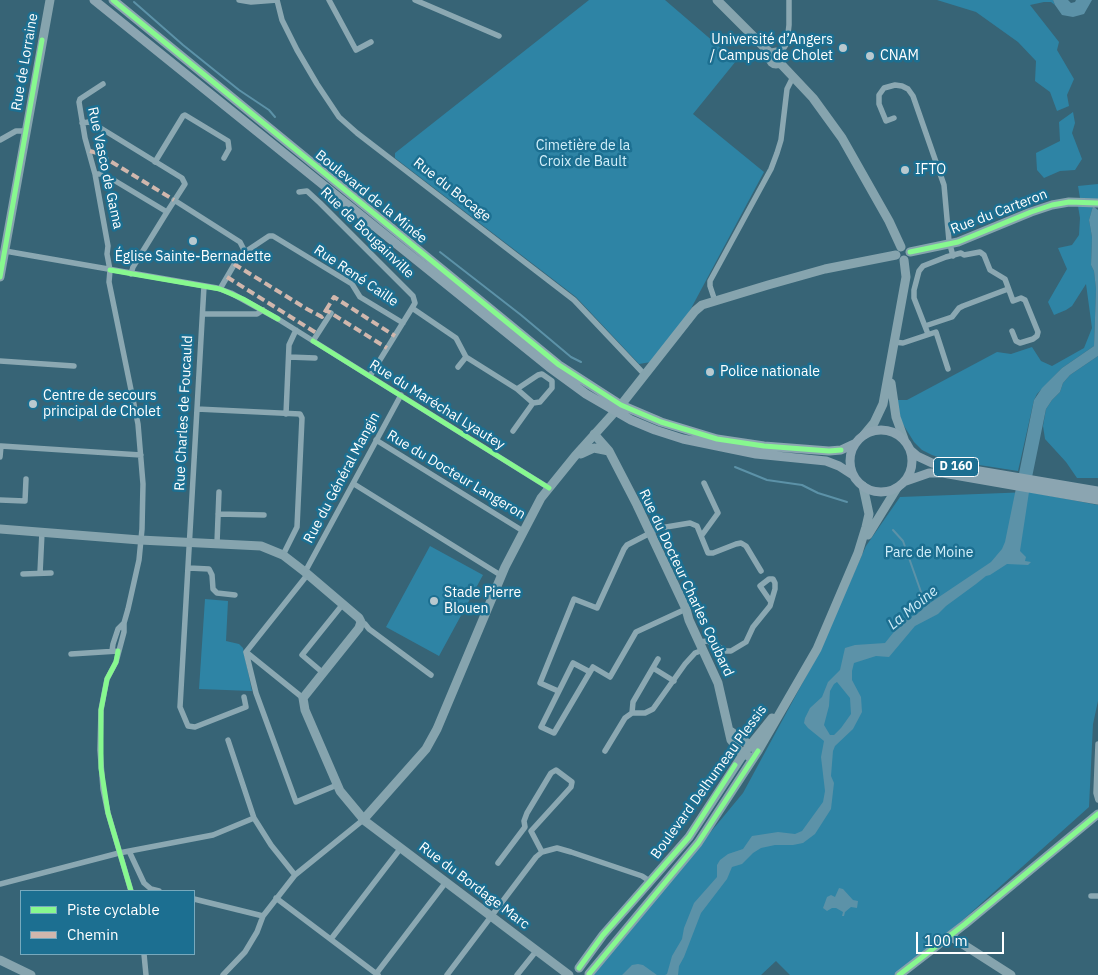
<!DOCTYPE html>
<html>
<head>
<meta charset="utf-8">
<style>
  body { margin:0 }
  #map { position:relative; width:1098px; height:975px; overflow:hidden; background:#376476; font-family:"IBM Plex Sans",sans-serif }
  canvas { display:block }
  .legend { position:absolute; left:20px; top:890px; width:175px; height:65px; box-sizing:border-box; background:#1c6f91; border:1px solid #77a9bd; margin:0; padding:6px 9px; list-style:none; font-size:15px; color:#fff }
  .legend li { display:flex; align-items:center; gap:10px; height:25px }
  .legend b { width:25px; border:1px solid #77a9bd }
  .scale { position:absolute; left:916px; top:932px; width:88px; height:22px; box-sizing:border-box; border:2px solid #fff; border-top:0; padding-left:6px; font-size:15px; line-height:18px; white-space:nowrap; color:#fff; -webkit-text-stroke:4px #1c6f91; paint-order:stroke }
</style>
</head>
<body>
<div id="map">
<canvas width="1098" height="975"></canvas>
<ul class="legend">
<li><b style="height:6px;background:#87f88f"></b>Piste cyclable</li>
<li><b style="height:6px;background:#d1b7ad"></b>Chemin</li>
</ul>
<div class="scale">100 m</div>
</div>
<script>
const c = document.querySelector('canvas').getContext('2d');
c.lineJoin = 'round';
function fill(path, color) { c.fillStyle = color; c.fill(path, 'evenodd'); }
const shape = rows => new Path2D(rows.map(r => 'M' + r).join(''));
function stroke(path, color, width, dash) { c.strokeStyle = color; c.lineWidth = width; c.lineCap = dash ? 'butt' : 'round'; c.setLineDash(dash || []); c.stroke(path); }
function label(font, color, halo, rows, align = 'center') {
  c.font = font + ' "IBM Plex Sans",sans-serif'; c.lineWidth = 5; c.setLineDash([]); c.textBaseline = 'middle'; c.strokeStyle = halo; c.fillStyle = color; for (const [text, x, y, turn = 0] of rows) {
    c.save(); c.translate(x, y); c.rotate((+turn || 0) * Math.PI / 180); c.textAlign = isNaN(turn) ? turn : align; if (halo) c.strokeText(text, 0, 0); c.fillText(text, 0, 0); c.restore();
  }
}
const green = shape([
  [589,0,665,0,736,61,693,114,764,172,687,316,651,362,639,364,576,297,395,158,395,153],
  [937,0,1053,0,1055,5,1051,2,1044,2,1030,5,1059,42,1057,50,1074,79,1067,95,1069,106,1057,111,1050,92,1035,81,1036,61,1018,42,976,12],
  [1073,112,1075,123,1072,133,1082,159,1075,170,1060,171,1044,178,1037,170,1036,153,1060,141,1059,122],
  [1098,184,1098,200,1080,198,1078,186],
  [1078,206,1093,206,1089,220,1092,237,1091,265,1094,271,1096,289,1094,346,1062,368,1037,394,1034,400,1018,471,947,460,932,455,922,450,914,442,901,421,897,400,907,400,997,352,1011,354,1032,347,1041,361,1052,366,1084,348,1092,328,1086,284,1072,306,1066,310,1054,315,1048,302,1067,269,1058,248,1072,245,1079,235,1080,218],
  [1098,356,1098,478,1077,478,1066,462,1045,439,1043,426,1046,409,1052,400,1060,392,1063,383,1070,375],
  [1030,492,1098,505,1098,701,1093,724,1089,807,927,952,894,975,790,975,776,961,761,975,592,975,743,793,816,658,866,546,900,497],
  [430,546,483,575,439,656,386,627],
  [205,599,228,601,226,641,239,644,243,648,252,691,199,689]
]);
const water = shape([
  [1053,0,1068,0,1071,3,1075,2,1076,0,1092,0,1084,14,1073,17,1062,15,1055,5],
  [1093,206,1098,210,1098,356,1070,375,1063,383,1060,392,1052,400,1046,409,1029,492,1020,551,1026,557,1025,561,1031,562,1028,565,1007,564,990,575,986,576,976,584,946,606,938,614,915,626,889,657,876,656,854,663,852,671,852,680,861,697,862,712,853,729,835,746,833,751,831,776,834,783,831,809,815,834,803,843,793,845,775,845,761,848,753,853,742,864,732,867,727,879,701,913,684,957,679,966,678,975,665,975,667,974,672,956,682,939,684,928,694,903,717,877,717,865,720,860,728,854,743,849,752,836,778,832,795,834,802,831,823,802,825,791,821,757,824,741,808,728,804,723,805,718,810,708,822,697,828,682,840,670,845,648,855,645,885,643,897,628,908,618,917,614,927,605,991,562,1002,549,1005,542,1034,400,1042,388,1062,368,1094,346,1096,289,1094,271,1091,265,1092,237,1089,220],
  [837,682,850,698,851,714,841,728,834,735,830,735,824,725,829,706,830,691,834,684],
  [839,888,843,889,853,900,858,901,857,908,851,907,845,912,844,916,842,916,843,912,836,908,832,908,827,911,823,908,827,897,831,895,835,897],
  [638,964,643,965,657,975,622,975,632,965]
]);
const stream = shape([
  [134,2,183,45,239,90,269,110,275,117],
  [440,252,521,315,571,357,581,362],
  [735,467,767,480,802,485,818,493,847,502],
  [893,530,903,541,921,592]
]);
const street = shape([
  [239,0,251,2,277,0],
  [277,0,282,20,297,50,317,84,339,117,357,133,574,300,645,375],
  [329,0,356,50,371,42],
  [415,0,499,36],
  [780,54,787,43,789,25,789,0],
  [103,84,80,99,79,102,85,138,95,174,108,246,107,254,110,270,109,282,138,424,143,484,142,529,139,560,128,609,124,623,124,632,116,662,107,679,104,694,101,710,100,750,103,789,108,813,131,891],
  [894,118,886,121,879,104,879,95,884,88,895,85,902,86,908,89,913,96,944,185,949,241,953,256],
  [82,123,89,122,94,124,182,178,185,184,167,212],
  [0,140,16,131,26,131],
  [155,162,183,116,185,115,228,141,229,149,224,158],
  [95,174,102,174,107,176,167,212,133,267,131,274],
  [299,192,307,191,320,203,413,296,415,303,412,308,370,376],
  [174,200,240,242,245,252,238,258,220,289],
  [5,251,217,288,231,293,278,319,549,488],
  [245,252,269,236,273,236,352,284,360,297,403,323],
  [204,286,180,707,188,726,195,727,246,707,244,697],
  [715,301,710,286,710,281,771,169,777,153,781,140,787,89,793,77],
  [412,308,456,338,466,357,517,389,533,403,540,402,552,388,552,381,542,374,538,375,517,389],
  [203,314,257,314,263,310],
  [925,326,952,317,959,308,963,306,1008,289],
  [928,334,914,298,914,290,919,271,923,266,946,257,961,253,964,255,980,252,984,255,990,270,1005,279,1013,301,1021,298,1025,300,1038,332,1037,336,1033,339,1020,343,1016,341,1012,331],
  [313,341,331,313],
  [894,342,903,343,936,332,948,369],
  [289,357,315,358],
  [0,361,74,366],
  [458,367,466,357],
  [197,409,300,414,302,418,297,527,283,555],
  [286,414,289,345,296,330],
  [513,431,533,403],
  [376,440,523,531],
  [0,457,1,446,141,455],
  [354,484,502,576],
  [0,500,25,501,26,479],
  [218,514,264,515],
  [702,535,718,513,704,483],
  [217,543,219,492],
  [189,568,209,569,212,575,213,589,217,593,235,595],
  [305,572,401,395],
  [40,573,42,532],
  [23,574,51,573],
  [308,574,246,652,256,693,296,802,337,785],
  [361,622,365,624,369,629,431,675],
  [699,642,708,641,726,651,731,651,746,642,753,627,770,606,775,589,775,583,773,579,769,579,760,586,771,602],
  [112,651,113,644,118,629,124,623],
  [246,652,303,698],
  [71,654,118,651],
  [653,668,674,681],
  [322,672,302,655,343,604],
  [590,672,573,663,541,727,554,733,590,672,593,667,610,677,636,632,686,609],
  [558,691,540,683,574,599,597,608,624,549,627,545,660,528,690,523,697,526,708,553,713,553,736,544,741,543,746,546,761,571],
  [632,713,633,702,658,659],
  [228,740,254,818,271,845,295,875],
  [1098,744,1096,793,1098,800],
  [605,751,625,718,632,713,645,713,653,709,685,664,695,653,703,650],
  [129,851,144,883,151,889,159,891],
  [498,863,525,827,524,821,527,813,551,773,556,770,572,782,571,787,531,831,542,852],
  [0,884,119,853,213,835,254,818],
  [1091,896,1098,896],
  [276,898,378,975],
  [194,899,263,916],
  [331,939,400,849],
  [144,954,146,975],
  [376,974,446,882],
  [223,975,245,952,257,932,263,916,295,875,363,820],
  [447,975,536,857,542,852,557,848,571,852,642,876,651,882],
  [517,975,537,950]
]);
const secondary = shape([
  [717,0,771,54],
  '770 58a6 6 0 1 1 12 0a6 6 0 1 1-12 0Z',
  [780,63,813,98,842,138,889,221,901,247],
  [910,252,958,242,1031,212,1052,205,1069,202,1098,203],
  [0,277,50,0],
  [891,383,896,417,904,439],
  [594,434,609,451,637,505,686,609,689,620,718,683,731,740,740,751,753,759],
  [864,435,874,423,883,404,906,277,904,260],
  [581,454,594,448,609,451],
  [0,529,140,540,261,546,283,555,305,572,359,618,361,622,359,628,303,698,305,710,340,791,365,821,569,975],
  [868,535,897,488],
  [730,731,754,748],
  [363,820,426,749,437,729,505,567,541,498,575,456,621,405,695,311,702,305,768,285,825,269,896,255],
  [950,936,1011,975],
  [0,960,31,975],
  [579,968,603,935,689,837,744,753,772,718],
  [589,974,698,843,758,751,817,649,858,553,866,527,869,514,863,486],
  [899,975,965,924,1098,814]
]);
const primary = shape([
  [94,0,549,367,586,394,631,420,655,430,683,439,756,454,826,461,839,466,853,475],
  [113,0,559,365,621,405,661,422,717,439,764,446,829,451,841,450,856,443],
  '850 461a31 31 0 1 1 62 0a31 31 0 1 1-62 0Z',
  [910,450,917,456,932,463,1098,491],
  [906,481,929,473,943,473,1098,500]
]);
const quiet = shape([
  [90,151,97,153,174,200],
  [234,264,307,309,322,317,326,310,387,348],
  [227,277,318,334],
  [326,310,334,297,395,336]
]);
const cycleway = shape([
  [113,0,559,365,621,405,661,422,717,439,764,446,829,451,841,450],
  [910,252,958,242,1031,212,1052,205,1069,202,1098,203],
  [110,270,220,289,243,299,278,319],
  [0,277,42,40],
  [313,341,549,488],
  [118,651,116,662,107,679,101,710,101,768,108,813,131,891],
  [579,968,603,935,689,837,735,765],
  [589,974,698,843,758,751],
  [899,975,965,924,1098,814]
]);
const markers = [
  [843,48,5,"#b9c9cf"],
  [870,56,5,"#b9c9cf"],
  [905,170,5,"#b9c9cf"],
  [193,241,5,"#b9c9cf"],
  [710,372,5,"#b9c9cf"],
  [33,404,5,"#b9c9cf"],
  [434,601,5,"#b9c9cf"]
];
const shields = [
  [956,467,45]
];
const shieldNames = [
  ["D 160",956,467]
];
const poiNames = [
  ["Université d’Angers",833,40,"right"],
  ["/ Campus de Cholet",833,56,"right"],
  ["CNAM",880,56],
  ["IFTO",915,170],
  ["Église Sainte-Bernadette",193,257,"center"],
  ["Police nationale",720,372],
  ["Centre de secours",43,396],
  ["principal de Cholet",43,412],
  ["Stade Pierre",444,593],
  ["Blouen",444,609]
];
const streetNames = [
  ["Rue de Lorraine",25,62,-80],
  ["Rue Vasco de Gama",105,168,78],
  ["Rue du Bocage",452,190,38],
  ["Boulevard de la Minée",371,197,39],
  ["Rue du Carteron",999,212,-21],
  ["Rue de Bougainville",367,233,44],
  ["Rue René Caille",356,276,34],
  ["Rue du Maréchal Lyautey",437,405,32],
  ["Rue Charles de Foucauld",184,413,-87],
  ["Rue du Docteur Langeron",456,475,31],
  ["Rue du Général Mangin",342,478,-62],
  ["Rue du Docteur Charles Coubard",686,583,65],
  ["Boulevard Delhumeau Plessis",709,782,-54],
  ["Rue du Bordage Marc",474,886,37]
];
const parkNames = [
  ["Cimetière de la",583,146],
  ["Croix de Bault",583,162],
  ["Parc de Moine",929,553]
];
const waterNames = [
  ["La Moine",913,608,-39]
];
fill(green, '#2e84a5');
fill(water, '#5c92a8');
stroke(stream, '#5c92a8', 2);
stroke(street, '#8ba8b2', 5.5);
stroke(secondary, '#86a4ae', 9);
stroke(primary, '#8ba5b1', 9);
stroke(quiet, '#d1b7ad', 4, [8, 4]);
stroke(cycleway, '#87f88f', 5);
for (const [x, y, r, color] of markers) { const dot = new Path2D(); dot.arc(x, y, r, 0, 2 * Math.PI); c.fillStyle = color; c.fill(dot); stroke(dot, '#1c6f91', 2); }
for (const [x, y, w] of shields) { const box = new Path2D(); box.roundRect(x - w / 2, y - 9.5, w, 19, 4); c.fillStyle = '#1c6f91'; c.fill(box); stroke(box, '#fff', 1); }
label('bold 12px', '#fff', null, shieldNames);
label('14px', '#fff', '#1c6f91', poiNames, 'left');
label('14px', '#fff', '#1c6f91', streetNames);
label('14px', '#d2effa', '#1c6f91', parkNames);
label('italic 15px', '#cdecf8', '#1c6f91', waterNames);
</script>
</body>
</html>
